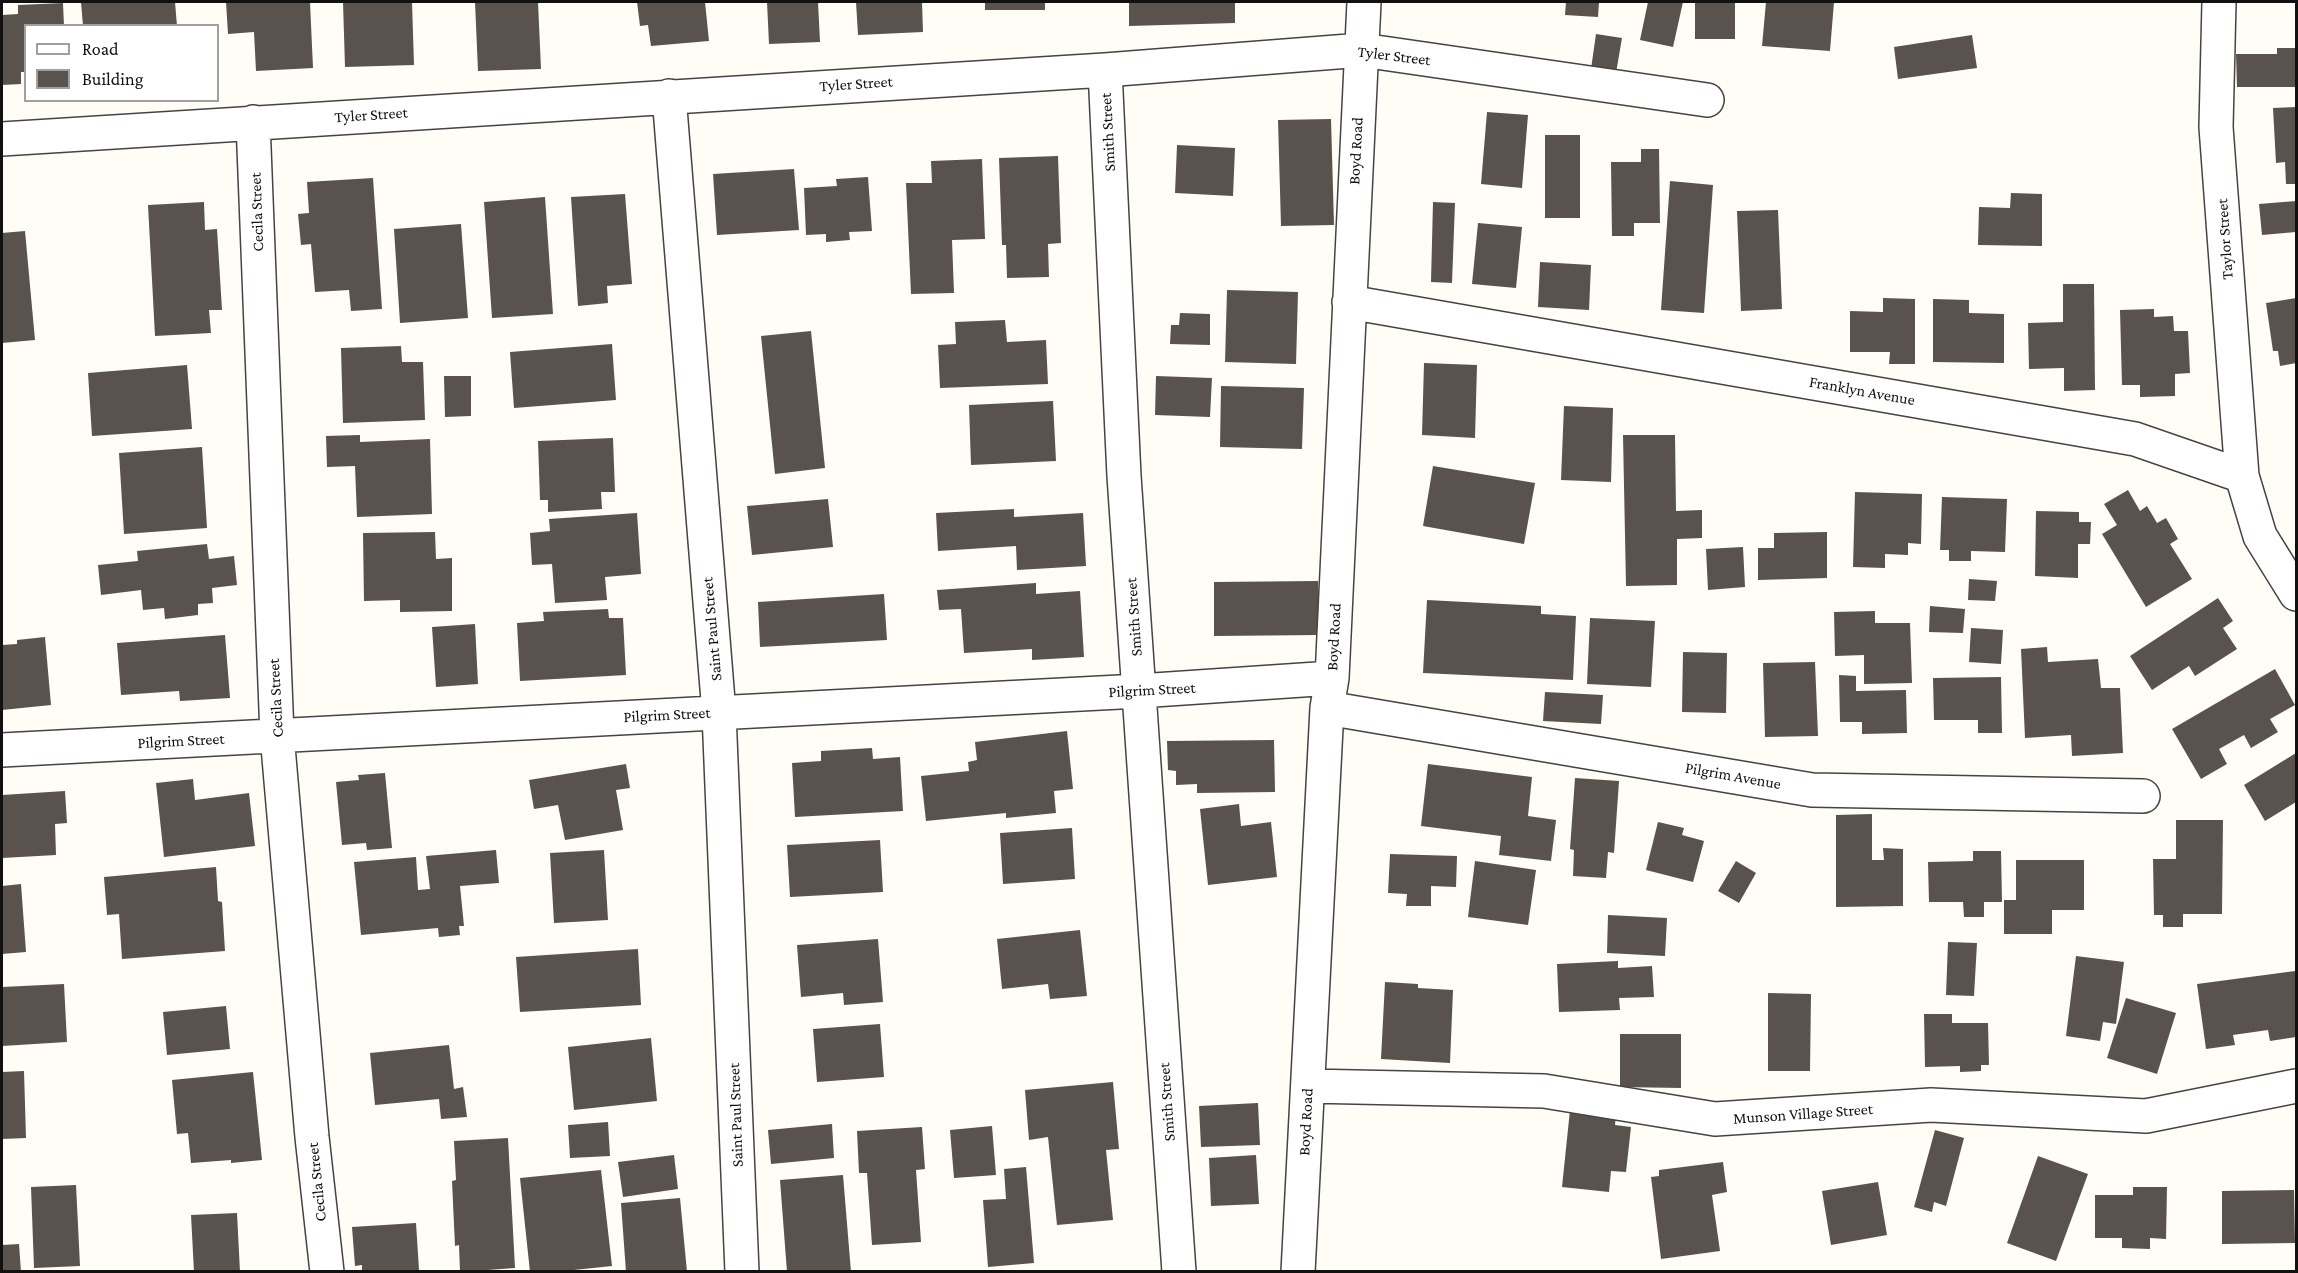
<!DOCTYPE html>
<html>
<head>
<meta charset="utf-8">
<style>
  body { margin:0 }
  #map { position:relative; width:2298px; height:1273px; overflow:hidden; background:#fffdf5; font-family:"Crimson Pro",serif }
  canvas { display:block }
  .frame { position:absolute; inset:0; border:3px solid #111; pointer-events:none }
  .legend { position:absolute; left:24px; top:24px; width:195px; height:78px; box-sizing:border-box; background:#fff; border:2px solid #a0a0a0; margin:0; padding:8px 10px; list-style:none; font-size:18px; color:#111 }
  .legend li { display:flex; align-items:center; gap:12px; height:30px }
  .legend b { width:30px; border:2px solid #a0a0a0 }
</style>
</head>
<body>
<div id="map">
<canvas width="2298" height="1273"></canvas>
<div class="frame"></div>
<ul class="legend">
<li><b style="height:8px;background:#fff"></b>Road</li>
<li><b style="height:16px;background:#5a524d"></b>Building</li>
</ul>
</div>
<script>
const c = document.querySelector('canvas').getContext('2d');
c.lineJoin = 'round';
function fill(path, color) { c.fillStyle = color; c.fill(path, 'evenodd'); }
const shape = rows => new Path2D(rows.map(r => 'M' + r).join(''));
function stroke(path, color, width, dash) { c.strokeStyle = color; c.lineWidth = width; c.lineCap = dash ? 'butt' : 'round'; c.setLineDash(dash || []); c.stroke(path); }
function label(font, color, halo, rows, align = 'center') {
  c.font = font + ' "Crimson Pro",serif'; c.lineWidth = 6; c.setLineDash([]); c.textBaseline = 'middle'; c.strokeStyle = halo; c.fillStyle = color; for (const [text, x, y, turn = 0] of rows) {
    c.save(); c.translate(x, y); c.rotate((+turn || 0) * Math.PI / 180); c.textAlign = isNaN(turn) ? turn : align; if (halo) c.strokeText(text, 0, 0); c.fillText(text, 0, 0); c.restore();
  }
}
const building = shape([
  [81,2,175,2,177,26,83,26],
  [226,2,310,2,313,68,256,71,254,32,228,34],
  [343,2,412,2,414,65,345,67],
  [475,2,538,2,541,69,478,71],
  [637,2,705,2,709,41,651,46,648,25,640,26],
  [767,2,818,2,820,42,769,44],
  [856,2,922,2,923,32,858,35],
  [985,2,1045,2,1045,10,985,10],
  [1129,2,1235,2,1235,23,1129,26],
  [1566,2,1599,2,1598,17,1565,15],
  [1648,2,1683,2,1673,47,1640,40],
  [1695,2,1735,2,1735,39,1695,39],
  [1766,2,1834,2,1830,51,1762,46],
  [63,3,64,26,26,26,26,72,21,72,21,84,2,85,2,15,18,14,18,5],
  [1596,34,1622,38,1616,73,1591,69],
  [1972,35,1977,68,1898,79,1894,47],
  [2277,48,2296,48,2296,87,2237,87,2236,54,2277,54],
  [2296,107,2296,184,2286,184,2285,162,2276,163,2273,108],
  [1487,112,1528,115,1522,188,1481,184],
  [1331,119,1334,225,1281,226,1278,120],
  [1545,135,1580,135,1580,218,1545,218],
  [1177,145,1235,148,1233,196,1175,193],
  [1641,149,1659,149,1660,223,1634,223,1634,236,1612,236,1611,162,1641,162],
  [1058,156,1061,243,1048,244,1049,277,1007,278,1006,245,1002,245,999,158],
  [982,159,985,239,952,240,954,293,911,294,906,183,932,183,931,161],
  [794,169,799,230,717,235,713,174],
  [868,177,872,231,849,232,850,240,826,242,826,234,806,235,804,188,837,186,836,179],
  [373,178,382,309,351,311,349,290,315,292,311,244,301,245,298,214,309,213,307,182],
  [1670,181,1713,185,1704,313,1661,310],
  [2011,193,2042,194,2042,246,1978,245,1979,207,2010,208],
  [625,194,632,284,607,286,608,303,578,306,571,197],
  [545,197,553,314,492,318,484,202],
  [2296,201,2296,232,2262,235,2259,204],
  [204,202,205,230,217,229,222,310,209,310,211,333,155,336,148,205],
  [1433,202,1455,203,1452,283,1431,282],
  [1778,210,1782,309,1741,311,1737,211],
  [1478,223,1522,227,1516,288,1472,284],
  [461,224,468,318,400,323,394,229],
  [25,231,35,340,2,343,2,233],
  [1540,262,1591,265,1589,310,1538,307],
  [2063,284,2094,284,2095,390,2064,391,2064,368,2029,369,2028,323,2063,322],
  [1227,290,1298,292,1296,364,1225,362],
  [1883,298,1915,299,1915,364,1889,364,1890,352,1850,352,1850,311,1883,312],
  [2296,298,2296,363,2280,366,2278,351,2273,351,2266,303],
  [1933,299,1969,300,1969,313,2004,314,2004,363,1933,362],
  [2154,309,2154,317,2173,316,2174,331,2188,331,2190,373,2175,374,2175,396,2140,397,2140,385,2122,385,2120,310],
  [1180,313,1210,314,1210,345,1170,344,1171,325,1179,325],
  [1005,320,1007,342,1046,340,1048,384,940,388,938,345,956,344,955,322],
  [811,331,825,468,775,474,761,336],
  [612,344,616,400,514,408,510,352],
  [401,346,402,362,423,362,425,420,343,423,341,348],
  [1424,363,1477,365,1475,438,1422,435],
  [187,365,192,429,92,436,88,373],
  [444,376,471,376,471,416,445,417],
  [1156,376,1212,378,1210,417,1155,415],
  [1221,386,1304,388,1302,449,1220,447],
  [1053,401,1056,461,971,465,969,405],
  [1564,406,1613,408,1611,482,1561,480],
  [360,435,360,442,430,439,432,514,357,517,355,466,327,467,326,436],
  [1623,435,1675,435,1676,511,1702,510,1702,538,1677,539,1677,585,1626,586],
  [613,438,615,492,601,492,602,509,548,512,548,500,540,500,538,441],
  [202,447,207,528,124,534,119,453],
  [1433,466,1535,483,1524,544,1423,526],
  [2128,490,2140,511,2147,506,2157,523,2166,518,2178,539,2170,544,2192,579,2146,607,2102,534,2117,525,2104,504],
  [1855,492,1922,494,1921,544,1908,543,1908,555,1885,554,1885,568,1853,567],
  [1942,497,2007,499,2005,552,1971,551,1971,561,1949,561,1949,550,1940,550],
  [828,499,833,547,752,555,747,506],
  [1014,509,1014,517,1083,513,1086,566,1017,570,1016,546,938,551,936,513],
  [2036,511,2079,512,2079,522,2091,522,2090,544,2078,544,2078,578,2035,576],
  [637,513,641,574,605,577,607,600,555,603,552,564,532,565,530,533,550,531,549,519],
  [435,532,436,559,452,558,452,611,400,612,400,600,364,601,363,533],
  [1827,532,1827,578,1758,580,1758,548,1774,548,1774,533],
  [207,544,209,559,234,556,237,585,212,588,213,603,198,604,198,615,165,619,164,608,143,610,141,590,101,595,98,565,138,561,137,551],
  [1743,547,1745,587,1708,590,1706,549],
  [1969,579,1997,581,1995,601,1968,600],
  [1318,581,1319,635,1214,636,1214,582],
  [1036,583,1036,594,1080,591,1084,657,1032,660,1032,649,964,653,961,609,939,610,937,590],
  [884,594,887,640,760,647,758,602],
  [2218,598,2233,621,2223,628,2237,649,2195,676,2189,666,2152,690,2130,656],
  [1427,600,1541,606,1541,614,1576,616,1573,680,1423,673],
  [1930,606,1965,609,1963,633,1929,632],
  [608,609,609,618,623,618,626,675,520,681,517,623,544,621,543,612],
  [1875,611,1875,623,1910,623,1912,683,1864,684,1864,655,1835,656,1834,612],
  [1590,618,1655,621,1651,687,1587,684],
  [475,624,478,684,436,687,432,627],
  [1971,628,2003,630,2001,664,1969,662],
  [225,635,230,698,180,701,179,691,121,695,117,643],
  [45,637,51,705,2,710,2,645,17,644,17,640],
  [2047,647,2048,662,2098,659,2101,688,2120,688,2123,753,2072,756,2071,735,2025,738,2021,649],
  [1683,652,1727,653,1726,713,1682,712],
  [1815,662,1818,736,1765,737,1763,663],
  [2275,669,2295,705,2270,719,2278,732,2251,748,2244,735,2219,749,2227,764,2201,779,2172,729],
  [1839,675,1856,676,1856,691,1906,690,1907,733,1862,734,1862,722,1840,722],
  [2001,677,2002,733,1978,733,1978,720,1934,720,1933,678],
  [1545,692,1603,695,1601,724,1543,721],
  [1067,731,1073,789,1054,791,1056,813,1006,818,1006,813,926,821,921,776,969,771,968,762,977,760,975,742],
  [1274,740,1275,792,1197,793,1197,784,1176,785,1176,771,1168,770,1167,741],
  [872,748,873,759,900,757,903,811,795,817,792,763,821,761,821,751],
  [2296,753,2296,802,2265,821,2244,785],
  [626,764,630,788,616,790,623,830,565,840,558,805,534,809,529,780],
  [1428,764,1532,777,1528,816,1556,820,1551,861,1499,855,1501,836,1421,826],
  [385,773,392,848,367,850,366,843,342,845,336,782,359,780,358,775],
  [1575,778,1619,781,1614,853,1608,852,1606,878,1573,876,1574,850,1570,849],
  [193,779,195,800,249,793,255,846,164,857,156,783],
  [65,791,67,823,55,824,56,855,2,858,2,795],
  [1239,804,1241,826,1271,822,1277,877,1208,885,1200,809],
  [1872,814,1872,860,1884,860,1883,848,1903,849,1903,906,1836,907,1836,815],
  [2176,820,2223,820,2222,914,2183,914,2183,927,2163,927,2163,915,2154,915,2153,859,2176,859],
  [1658,822,1684,828,1682,835,1704,841,1693,882,1646,870],
  [1072,828,1075,879,1003,884,1000,833],
  [880,840,883,892,790,897,787,845],
  [496,850,499,883,460,886,464,926,459,926,460,935,439,937,438,928,361,935,354,862,416,857,418,890,430,889,426,856],
  [604,850,608,920,554,923,550,853],
  [1973,851,2001,851,2002,902,1984,902,1984,917,1964,917,1963,902,1929,902,1928,862,1973,861],
  [1390,854,1457,856,1456,887,1431,886,1431,906,1406,906,1407,894,1388,893],
  [2016,860,2084,860,2084,910,2052,910,2052,934,2004,934,2004,900,2016,900],
  [1475,861,1536,870,1528,925,1468,917],
  [1736,861,1756,873,1739,903,1718,891],
  [216,867,218,901,222,902,225,951,122,959,119,914,107,915,104,877],
  [21,884,26,952,2,954,2,886],
  [1608,915,1667,918,1665,956,1607,953],
  [1080,930,1087,996,1050,999,1048,984,1002,989,997,939],
  [878,939,883,1002,844,1005,843,993,801,997,797,945],
  [1948,942,1977,943,1974,996,1946,995],
  [638,949,641,1005,520,1012,516,957],
  [2076,956,2124,962,2116,1024,2103,1022,2100,1041,2066,1036],
  [1618,961,1618,968,1652,966,1654,997,1619,998,1620,1010,1559,1012,1557,964],
  [2295,971,2296,1037,2270,1041,2268,1030,2233,1035,2235,1045,2206,1049,2197,984],
  [1385,982,1418,984,1418,988,1453,990,1450,1063,1381,1059],
  [64,984,67,1042,2,1046,2,987],
  [1768,993,1811,994,1810,1071,1768,1071],
  [2126,998,2176,1013,2157,1074,2107,1058],
  [226,1006,230,1049,167,1055,163,1012],
  [1924,1014,1952,1014,1952,1023,1988,1023,1989,1065,1981,1065,1981,1071,1960,1072,1960,1066,1925,1067],
  [880,1024,884,1077,817,1082,813,1029],
  [1620,1034,1681,1034,1681,1088,1620,1087],
  [651,1038,657,1101,574,1110,568,1047],
  [449,1045,454,1089,463,1087,467,1117,441,1119,439,1099,375,1105,370,1053],
  [24,1071,26,1138,2,1139,2,1072],
  [253,1072,262,1160,231,1163,231,1160,191,1163,188,1133,177,1134,172,1080],
  [1113,1082,1119,1149,1106,1150,1113,1220,1057,1225,1048,1137,1029,1140,1025,1090],
  [1258,1103,1260,1145,1201,1147,1199,1106],
  [1570,1110,1616,1114,1615,1125,1631,1127,1626,1172,1611,1171,1609,1192,1562,1187],
  [608,1122,610,1156,570,1158,568,1125],
  [832,1124,834,1158,771,1164,768,1130],
  [992,1126,996,1175,954,1178,950,1130],
  [922,1127,925,1169,916,1170,921,1242,872,1245,867,1173,859,1173,857,1131],
  [1935,1130,1964,1138,1946,1206,1934,1202,1932,1212,1914,1207],
  [508,1138,515,1268,460,1272,459,1245,455,1246,452,1181,456,1180,454,1141],
  [674,1155,678,1189,623,1197,618,1162],
  [1256,1155,1259,1204,1211,1206,1209,1158],
  [2038,1156,2088,1174,2056,1261,2007,1243],
  [1723,1162,1727,1192,1712,1195,1720,1251,1661,1259,1651,1177,1659,1176,1659,1170],
  [1026,1167,1034,1263,988,1267,983,1200,1006,1199,1004,1169],
  [601,1170,612,1266,555,1272,530,1272,520,1178],
  [843,1175,851,1272,787,1272,780,1180],
  [1878,1182,1887,1235,1831,1245,1822,1191],
  [76,1185,80,1266,34,1268,31,1187],
  [2133,1187,2167,1187,2166,1239,2150,1238,2150,1249,2122,1248,2122,1238,2095,1238,2095,1195,2133,1195],
  [2294,1190,2295,1243,2222,1244,2222,1191],
  [680,1198,687,1272,626,1272,621,1203],
  [237,1213,240,1272,194,1272,191,1215],
  [416,1223,419,1270,362,1272,362,1265,355,1266,352,1227],
  [19,1244,21,1272,2,1272,2,1245]
]);
const minor = shape([
  [2219,2,2216,127,2242,476],
  [1105,70,1124,476,1179,1272],
  [669,96,719,713,742,1272],
  [253,122,277,735,312,1137,327,1272],
  [2,139,1105,70,1362,50,1707,100],
  [1349,302,2135,439,2242,476,2260,536,2296,594],
  [1327,708,1812,790,2143,796],
  [2,750,1139,691,1332,678],
  [1308,1086,1544,1091,1715,1119,1931,1105,2146,1116,2296,1086],
  [1298,1272,1327,708,1332,678,1364,2]
]);
const streetNames = [
  ["Tyler Street",1394,56,7],
  ["Tyler Street",856,84,-4],
  ["Tyler Street",371,115,-4],
  ["Smith Street",1108,132,-93],
  ["Boyd Road",1356,151,-87],
  ["Cecila Street",257,212,-92],
  ["Taylor Street",2225,239,-94],
  ["Franklyn Avenue",1862,391,10],
  ["Smith Street",1134,617,-94],
  ["Saint Paul Street",712,629,-95],
  ["Boyd Road",1334,637,-87],
  ["Pilgrim Street",1152,690,-3],
  ["Cecila Street",276,698,-93],
  ["Pilgrim Street",667,715,-3],
  ["Pilgrim Street",181,741,-3],
  ["Pilgrim Avenue",1733,776,10],
  ["Smith Street",1167,1102,-94],
  ["Munson Village Street",1803,1114,-4],
  ["Saint Paul Street",736,1115,-92],
  ["Boyd Road",1306,1122,-87],
  ["Cecila Street",317,1182,-96]
];
fill(building, '#5a524d');
stroke(minor, '#444', 36);
stroke(minor, '#fff', 33);
label('16px', '#111', '#fff', streetNames);
</script>
</body>
</html>
